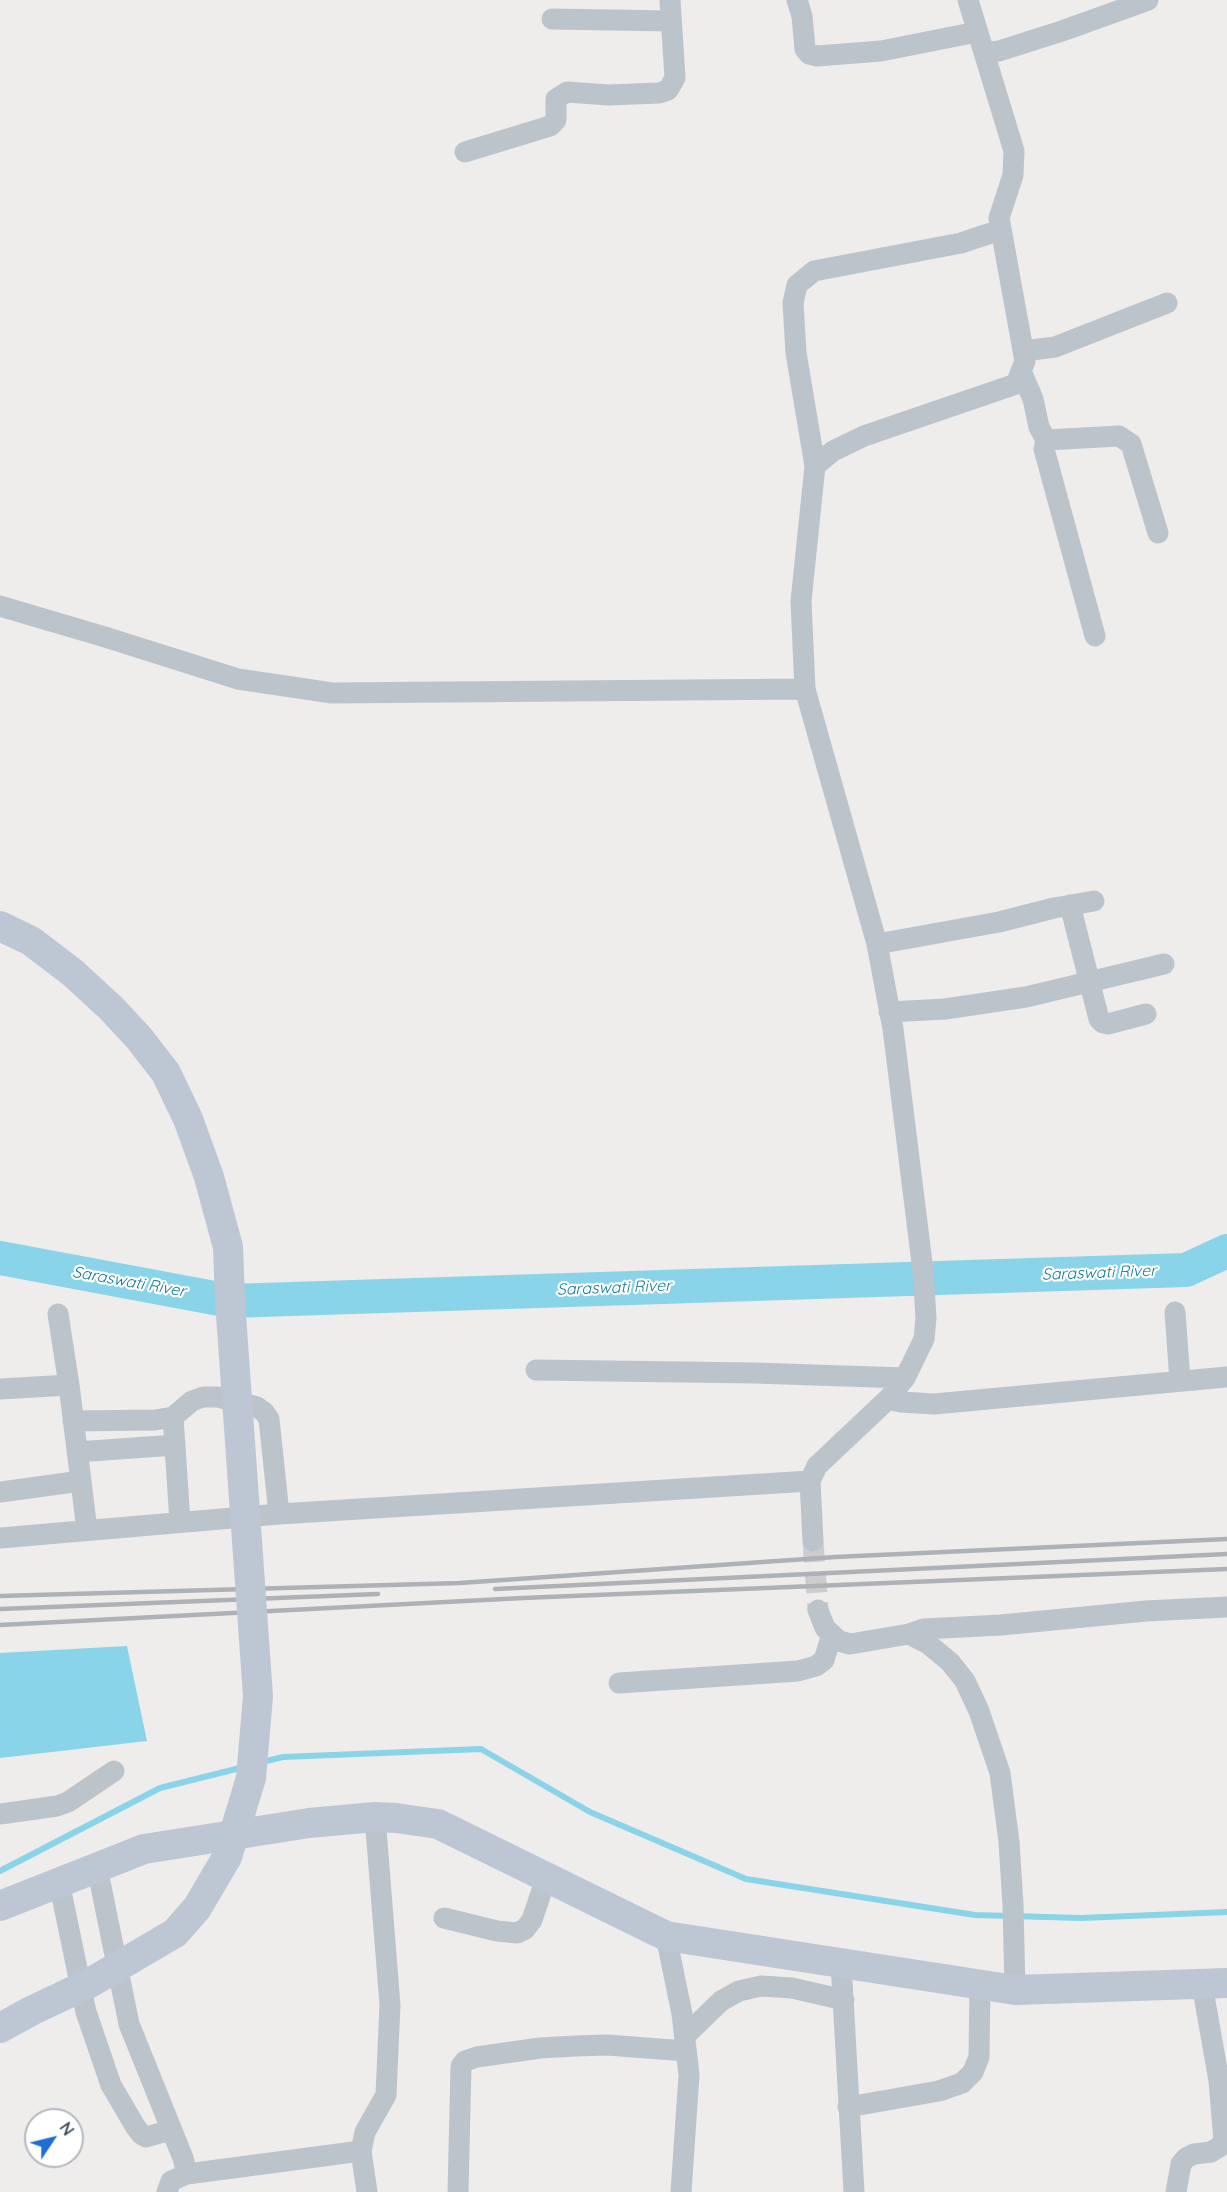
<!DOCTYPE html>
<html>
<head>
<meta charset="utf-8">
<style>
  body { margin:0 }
  #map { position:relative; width:1227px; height:2192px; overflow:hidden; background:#efecec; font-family:Quicksand,sans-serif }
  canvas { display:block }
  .north { position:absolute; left:24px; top:2108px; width:60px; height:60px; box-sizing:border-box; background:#fff; border:2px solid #b5b9bd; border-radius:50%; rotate:55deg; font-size:16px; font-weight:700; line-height:24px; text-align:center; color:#454f59 }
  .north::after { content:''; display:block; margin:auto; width:21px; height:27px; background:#1f6ed6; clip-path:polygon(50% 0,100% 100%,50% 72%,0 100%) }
</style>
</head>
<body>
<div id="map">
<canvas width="1227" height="2192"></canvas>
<div class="north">N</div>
</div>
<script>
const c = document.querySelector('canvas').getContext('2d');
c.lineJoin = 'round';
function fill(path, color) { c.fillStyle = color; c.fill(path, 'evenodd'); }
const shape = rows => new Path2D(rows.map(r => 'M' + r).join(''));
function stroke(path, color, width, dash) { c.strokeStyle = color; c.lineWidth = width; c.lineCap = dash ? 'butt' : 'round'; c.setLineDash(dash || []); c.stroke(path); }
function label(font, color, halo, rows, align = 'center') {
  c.font = font + ' Quicksand,sans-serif'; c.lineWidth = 4.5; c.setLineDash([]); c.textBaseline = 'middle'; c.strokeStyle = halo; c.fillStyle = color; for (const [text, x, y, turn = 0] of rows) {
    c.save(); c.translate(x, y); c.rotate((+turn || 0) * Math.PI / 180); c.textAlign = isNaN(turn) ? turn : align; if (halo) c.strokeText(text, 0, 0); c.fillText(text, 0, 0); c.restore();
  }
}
const water = shape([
  [127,1646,147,1741,0,1758,0,1653]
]);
const stream = shape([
  [262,1762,283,1757,481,1749,590,1812,746,1879,975,1915,1081,1918,1227,1912],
  [0,1871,160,1788,244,1767]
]);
const river = shape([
  [0,1258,230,1301,1186,1270,1227,1251]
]);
const streetTunnel = shape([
  [813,1541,818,1610]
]);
const street = shape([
  [797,0,802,16,805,49,809,54,817,56,881,51,977,32],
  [552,19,671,21],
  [984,53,999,51,1062,31,1148,0],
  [465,152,550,126,556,120,556,99,567,92,609,95,659,93,668,90,675,78,670,0],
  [1024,351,1055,347,1167,303],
  [1021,371,1033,399,1039,427,1046,440,1119,436,1131,444,1158,533],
  [1046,440,1044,449,1095,636],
  [815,466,796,353,793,303,797,285,814,271,961,243,1000,230],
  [0,606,105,637,238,679,332,693,805,689],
  [1070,905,1099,1019,1103,1023,1108,1024,1146,1014],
  [877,944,999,922,1054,908,1094,901],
  [889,1012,945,1009,1026,997,1164,964],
  [1175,1312,1180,1381],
  [58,1314,69,1385,87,1530],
  [536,1370,754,1373,905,1378],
  [0,1389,69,1385],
  [888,1399,901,1402,934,1404,1227,1377],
  [173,1417,180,1522],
  [73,1421,155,1420,173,1417,192,1401,203,1397,218,1397,257,1407,264,1412,269,1419,279,1514],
  [77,1452,175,1445],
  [0,1492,81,1481],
  [0,1538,279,1514,810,1481],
  [813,1541,810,1481,817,1466,888,1399,905,1378,924,1339,926,1318,923,1271,893,1029,877,944,805,689,801,601,815,466,833,451,864,436,1016,384,1025,361,999,218,1013,175,1014,151,968,0],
  [818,1610,825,1628,839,1641,850,1644,909,1634,927,1643,950,1662,965,1681,979,1711,1000,1773,1009,1842,1013,1905,1015,1990],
  [909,1634,924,1629,1001,1625,1146,1611,1227,1607],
  [619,1683,798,1671,816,1666,824,1660,832,1634],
  [0,1814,57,1806,68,1802,114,1771],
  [97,1867,129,2024,183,2158,187,2174,171,2181,167,2192],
  [59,1882,86,2012,111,2085,135,2126,141,2134,146,2137,171,2130],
  [444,1918,497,1931,517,1933,525,1929,532,1920,546,1878],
  [666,1936,682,2014,689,2075,681,2192],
  [841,1963,854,2192],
  [685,2036,721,2001,739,1991,761,1986,792,1988,844,2000],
  [848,2107,939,2091,962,2083,973,2072,979,2057,980,1984],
  [187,2174,361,2151],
  [367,2192,361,2151,365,2132,386,2095,390,2005,375,1817],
  [458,2192,461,2066,465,2061,477,2057,540,2048,576,2046,607,2045,686,2051],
  [1176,2192,1181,2164,1186,2158,1194,2154,1211,2152,1219,2147,1224,2141,1219,2081,1202,1984]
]);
const secondary = shape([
  [0,926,31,941,73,973,111,1008,139,1038,166,1073,188,1119,209,1177,228,1247,230,1301],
  [0,1906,144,1849,309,1823,375,1817,396,1818,438,1824,666,1936,1015,1990,1227,1983]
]);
const rail = shape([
  [495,1589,1227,1554],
  [0,1596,460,1583,835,1557,1227,1539],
  [0,1609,378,1594],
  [0,1625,523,1598,1227,1569]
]);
const secondaryBridge = shape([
  [0,2028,31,2011,88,1984,175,1933,197,1908,227,1857,251,1778,258,1696,230,1301]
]);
const waterNames = [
  ["Saraswati River",1099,1273,-2],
  ["Saraswati River",129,1282,10],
  ["Saraswati River",614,1288,-2]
];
fill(water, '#89d4e8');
stroke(stream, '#89d4e8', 6);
stroke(river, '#89d4e8', 34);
stroke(streetTunnel, '#cdcdcf', 21, [21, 10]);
stroke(street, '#bbc4cb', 21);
stroke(secondary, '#bdc7d3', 30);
stroke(rail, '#aeb1b6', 4.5);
stroke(secondaryBridge, '#bdc7d3', 30);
label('italic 16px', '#117b99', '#fff', waterNames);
</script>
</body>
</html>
